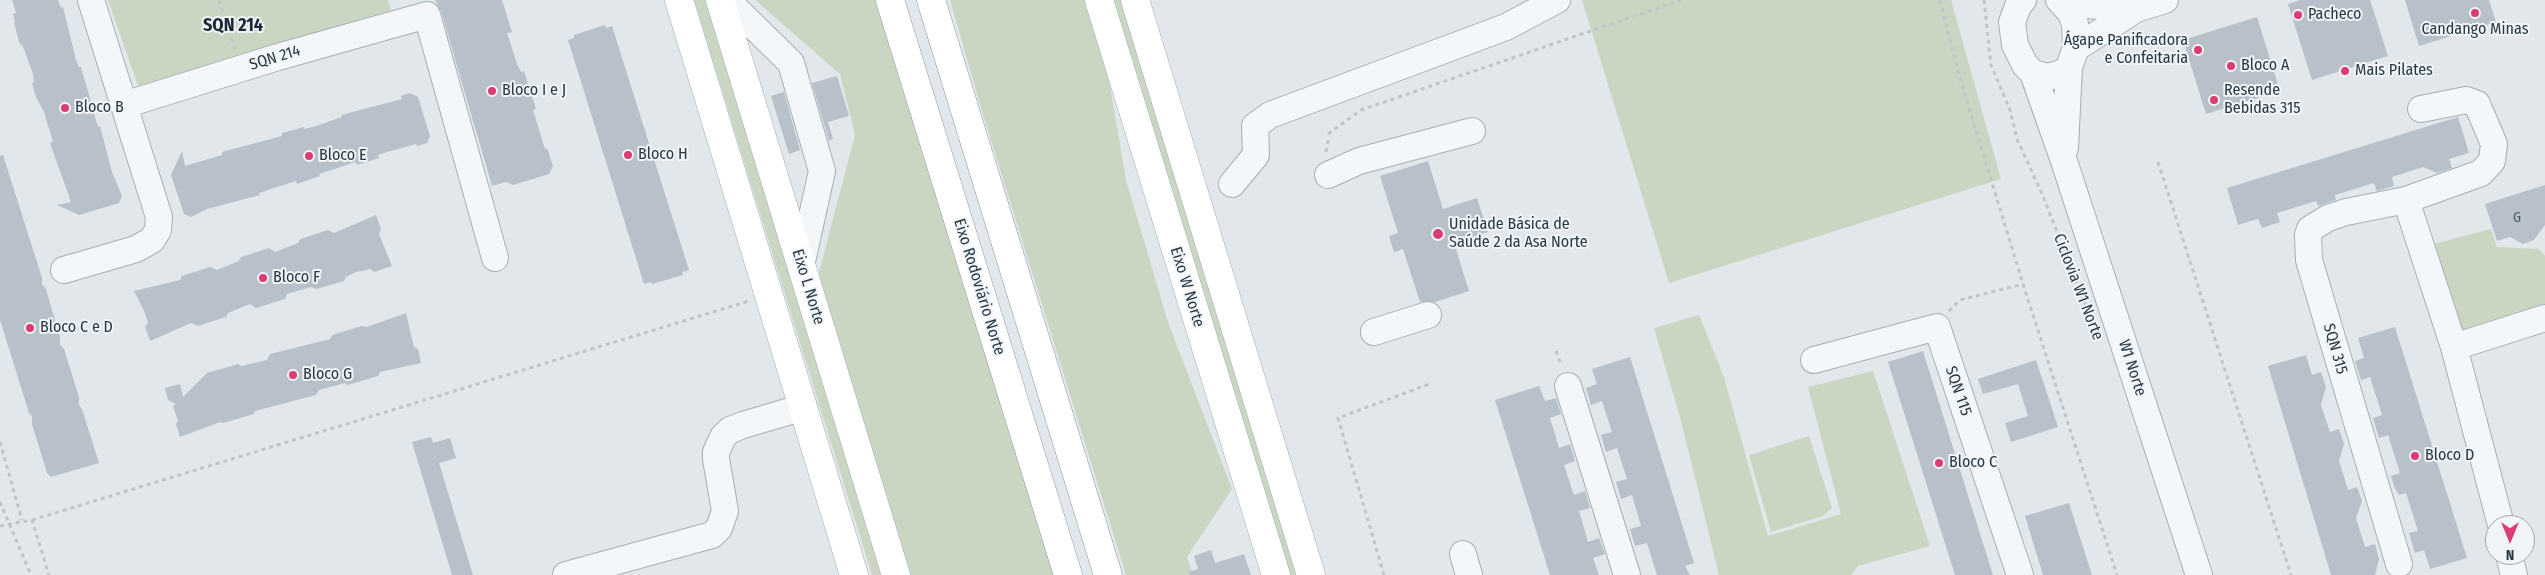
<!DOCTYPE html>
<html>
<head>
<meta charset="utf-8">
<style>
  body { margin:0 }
  #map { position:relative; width:2545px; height:575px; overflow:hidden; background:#e1e7eb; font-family:"Fira Sans Condensed",sans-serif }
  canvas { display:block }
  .north { position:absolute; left:2485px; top:515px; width:50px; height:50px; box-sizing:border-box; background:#f1f5f8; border:1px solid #a1a9b0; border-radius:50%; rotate:180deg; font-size:14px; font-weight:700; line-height:20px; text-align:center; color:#283844 }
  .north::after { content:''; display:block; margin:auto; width:18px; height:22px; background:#da3c73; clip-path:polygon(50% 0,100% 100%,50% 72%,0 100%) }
</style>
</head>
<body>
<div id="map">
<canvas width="2545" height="575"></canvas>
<div class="north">N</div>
</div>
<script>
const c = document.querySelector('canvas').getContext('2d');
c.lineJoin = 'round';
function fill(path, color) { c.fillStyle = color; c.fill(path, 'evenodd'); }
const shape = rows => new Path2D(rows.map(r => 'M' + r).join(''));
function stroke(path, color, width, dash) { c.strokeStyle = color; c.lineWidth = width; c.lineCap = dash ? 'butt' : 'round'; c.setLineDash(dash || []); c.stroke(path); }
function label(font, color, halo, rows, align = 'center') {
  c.font = font + ' "Fira Sans Condensed",sans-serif'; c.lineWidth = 4; c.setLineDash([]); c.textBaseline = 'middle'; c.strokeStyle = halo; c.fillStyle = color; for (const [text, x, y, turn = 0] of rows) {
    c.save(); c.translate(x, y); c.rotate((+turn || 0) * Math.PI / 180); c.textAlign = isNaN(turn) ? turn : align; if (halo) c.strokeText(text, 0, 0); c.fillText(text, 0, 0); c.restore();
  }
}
const green = shape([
  [108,0,388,0,391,10,138,86],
  [694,0,711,0,888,575,872,575],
  [755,0,875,0,1056,575,909,575,818,276,855,135,840,74],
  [950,0,1086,0,1108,74,1126,180,1168,322,1232,489,1187,557,1193,575,1126,575,981,108],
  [1110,0,1125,0,1303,575,1288,575],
  [1582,0,1951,0,2001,179,1669,283],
  [2491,229,2497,247,2539,249,2545,256,2545,313,2460,338,2434,244],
  [1699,315,1724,377,1768,536,1841,514,1808,387,1873,371,1930,546,1858,566,1851,575,1719,575,1681,421,1654,328],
  [1809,436,1832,508,1823,516,1771,532,1749,455]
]);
const building = shape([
  [12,0,58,0,61,8,63,7,76,60,79,67,81,67,98,127,100,126,112,172,122,196,119,203,79,215,57,205,71,202,50,143,53,142,44,112,36,97,32,83,34,82,33,74,22,44,20,45,14,23,15,22,13,14,16,13],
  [435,0,502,0,512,32,507,33,517,64,521,72,524,71,536,109,533,110,545,149,547,148,553,166,549,174,513,185,506,182,492,186,441,11],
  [2300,0,2370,0,2388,56,2312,80,2288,4],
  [2405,0,2489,0,2496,22,2419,46],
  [2257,17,2280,91,2206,114,2183,40],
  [605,25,606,28,612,26,689,270,682,272,683,275,652,284,651,282,644,284,568,40,574,38,574,35],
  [837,76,849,116,828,122,833,139,829,141,812,83],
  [784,92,800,150,789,154,771,96],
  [410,93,418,97,430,136,427,143,417,146,416,144,387,152,378,155,379,158,357,165,356,162,319,174,320,176,297,184,296,181,259,193,260,195,207,209,191,217,184,214,171,175,182,151,185,166,222,155,222,152,282,136,282,133,304,127,304,129,313,127,342,117,341,115,402,99,401,96],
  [2458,117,2469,153,2449,159,2452,168,2437,173,2423,167,2392,177,2394,186,2377,191,2374,183,2335,195,2336,200,2318,206,2316,201,2277,213,2280,222,2262,228,2258,219,2238,225,2227,188],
  [3,155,42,278,42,285,46,289,60,337,60,345,64,349,79,397,79,405,82,409,99,463,51,477,47,473,32,424,32,416,29,413,0,320,0,156],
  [1428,161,1443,209,1477,198,1488,232,1454,243,1469,291,1435,302,1420,302,1403,249,1394,252,1389,236,1398,233,1380,176],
  [2545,185,2545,225,2534,240,2523,244,2510,237,2497,241,2485,204],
  [376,215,381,229,379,234,392,266,374,272,371,269,356,272,346,277,344,281,316,289,311,287,287,294,285,299,256,308,250,304,228,313,226,317,198,326,191,323,150,341,145,327,148,323,145,313,134,291,180,280,182,276,210,267,217,270,239,261,241,257,269,248,275,252,298,243,300,239,328,230,334,233],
  [406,313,414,347,418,349,421,363,380,372,378,376,348,385,345,383,319,390,316,395,255,411,254,414,223,423,220,422,180,437,176,424,178,421,173,406,176,404,168,400,165,388,180,384,183,397,207,373,238,364,241,366,267,360,270,354,330,339,332,335,362,326,367,327],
  [2395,327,2467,558,2430,569,2424,550,2415,553,2409,533,2418,531,2406,493,2399,495,2395,489,2391,476,2400,473,2388,435,2379,438,2373,418,2382,415,2370,377,2361,380,2355,361,2364,358,2358,338],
  [1923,351,1966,489,1993,575,1955,575,1888,362],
  [2306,355,2312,375,2321,372,2326,387,2321,405,2330,432,2339,429,2344,444,2339,461,2348,490,2357,487,2362,501,2356,518,2365,547,2375,544,2379,559,2375,575,2331,575,2268,366],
  [1630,357,1694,563,1685,566,1690,575,1657,575,1647,543,1635,546,1630,529,1641,526,1632,495,1621,499,1616,482,1627,479,1617,448,1606,452,1601,435,1612,432,1602,401,1591,405,1586,388,1597,384,1592,369],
  [2036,360,2058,427,2011,442,2005,423,2028,416,2018,384,1983,394,1978,379],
  [1539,386,1545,401,1556,398,1561,414,1550,418,1559,448,1570,444,1575,461,1564,465,1574,495,1585,491,1590,508,1579,511,1588,542,1599,538,1605,554,1593,558,1599,575,1550,575,1495,400],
  [431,437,433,443,450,438,456,458,439,463,473,575,452,575,412,442],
  [2069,503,2092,575,2043,575,2025,516],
  [1211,550,1215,563,1244,554,1251,575,1190,575,1189,572,1198,569,1194,556]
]);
const path = shape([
  [219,0,235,49],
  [1940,0,1959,75,2023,284,2117,575],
  [1984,0,1991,65,2010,110,2017,139,2043,196,2086,306],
  [1328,134,1361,110,1681,0],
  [1326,152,1329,136],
  [2158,162,2291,575],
  [1949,311,1960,300,2023,284],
  [1556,351,1561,365],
  [0,442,22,520],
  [0,502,31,575],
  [32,520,749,301],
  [0,526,32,520,49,575],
  [1384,575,1338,418,1432,383]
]);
const minor = shape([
  [727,0,791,63,822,171,801,266],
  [2023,0,2018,6,2012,22,2015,45,2025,65,2033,73,2048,77,2062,73,2069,67,2076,48,2075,24,2071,13,2059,0],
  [2063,3,2136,9],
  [2076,48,2136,9,2165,0],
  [2033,73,2064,161,2199,575],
  [124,105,278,57,427,15,495,258],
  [2065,148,2069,67],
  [1328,175,1359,161,1472,131],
  [1232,184,1256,155,1255,126,1270,115,1506,27,1557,0],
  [2406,200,2454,347,2501,525],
  [64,270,136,249,152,240,158,230,159,217,91,0],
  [1374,332,1428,315],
  [2454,347,2545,318],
  [1814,360,1937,327,2020,575],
  [1568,386,1627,575],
  [1463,554,1469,575],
  [2509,555,2514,575],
  [2399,564,2309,260,2308,235,2310,229,2328,218,2346,212,2406,200,2481,173,2492,161,2494,144,2477,104,2466,100,2421,109],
  [566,575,712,535,719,528,725,511,716,459,716,452,723,437,730,430,743,425,804,407]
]);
const major = shape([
  [679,0,854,575],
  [720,0,896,575],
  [1099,0,1276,575],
  [1135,0,1311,575]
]);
const highway = shape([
  [890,0,1068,575],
  [931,0,1108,575]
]);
const markers = [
  [2475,13,5,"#da3c73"],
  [2298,15,5,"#da3c73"],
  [2198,50,5,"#da3c73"],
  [2231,66,5,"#da3c73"],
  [2345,71,5,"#da3c73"],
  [492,91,5,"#da3c73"],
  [2214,100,5,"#da3c73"],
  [65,108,5,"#da3c73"],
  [628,155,5,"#da3c73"],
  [309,156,5,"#da3c73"],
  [1438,234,6,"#da3c73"],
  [263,278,5,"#da3c73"],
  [30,328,5,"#da3c73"],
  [293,375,5,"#da3c73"],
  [2415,456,5,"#da3c73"],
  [1939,463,5,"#da3c73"]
];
const numberNames = [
  ["G",2517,218]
];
const poiNames = [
  ["Pacheco",2308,15],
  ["Candango Minas",2475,30,"center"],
  ["Ágape Panificadora",2188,41,"right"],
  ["e Confeitaria",2188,59,"right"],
  ["Bloco A",2241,66],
  ["Mais Pilates",2355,71],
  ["Bloco I e J",502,91],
  ["Resende",2224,91],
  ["Bebidas 315",2224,109],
  ["Bloco B",75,108],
  ["Bloco H",638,155],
  ["Bloco E",319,156],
  ["Unidade Básica de",1449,225],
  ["Saúde 2 da Asa Norte",1449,243],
  ["Bloco F",273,278],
  ["Bloco C e D",40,328],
  ["Bloco G",303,375],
  ["Bloco D",2425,456],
  ["Bloco C",1949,463]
];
const streetNames = [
  ["SQN 214",275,58,-17],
  ["Eixo L Norte",808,287,73],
  ["Eixo Rodoviário Norte",979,287,73],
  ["Eixo W Norte",1187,287,73],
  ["Ciclovia W1 Norte",2078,287,69],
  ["SQN 315",2335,349,74],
  ["W1 Norte",2132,368,72],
  ["SQN 115",1958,391,71]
];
const neighbourhoodNames = [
  ["SQN 214",233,26]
];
fill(green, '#cbd6c2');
fill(building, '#b8c1c9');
stroke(minor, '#a6afb6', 28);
stroke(major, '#9faeb8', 29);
stroke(highway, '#8798a3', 29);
stroke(path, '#bfc5ca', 3, [4, 4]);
stroke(minor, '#f4f7f9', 26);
stroke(major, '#fff', 28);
stroke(highway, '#fff', 28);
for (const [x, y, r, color] of markers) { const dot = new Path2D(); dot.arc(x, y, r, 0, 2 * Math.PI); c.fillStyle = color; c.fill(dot); stroke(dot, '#f1f5f8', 2); }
label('14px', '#4c5a65', null, numberNames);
label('16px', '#283844', '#f1f5f8', poiNames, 'left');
label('16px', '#283844', '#f1f5f8', streetNames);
label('bold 18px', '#1a2935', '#f1f5f8', neighbourhoodNames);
</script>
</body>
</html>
